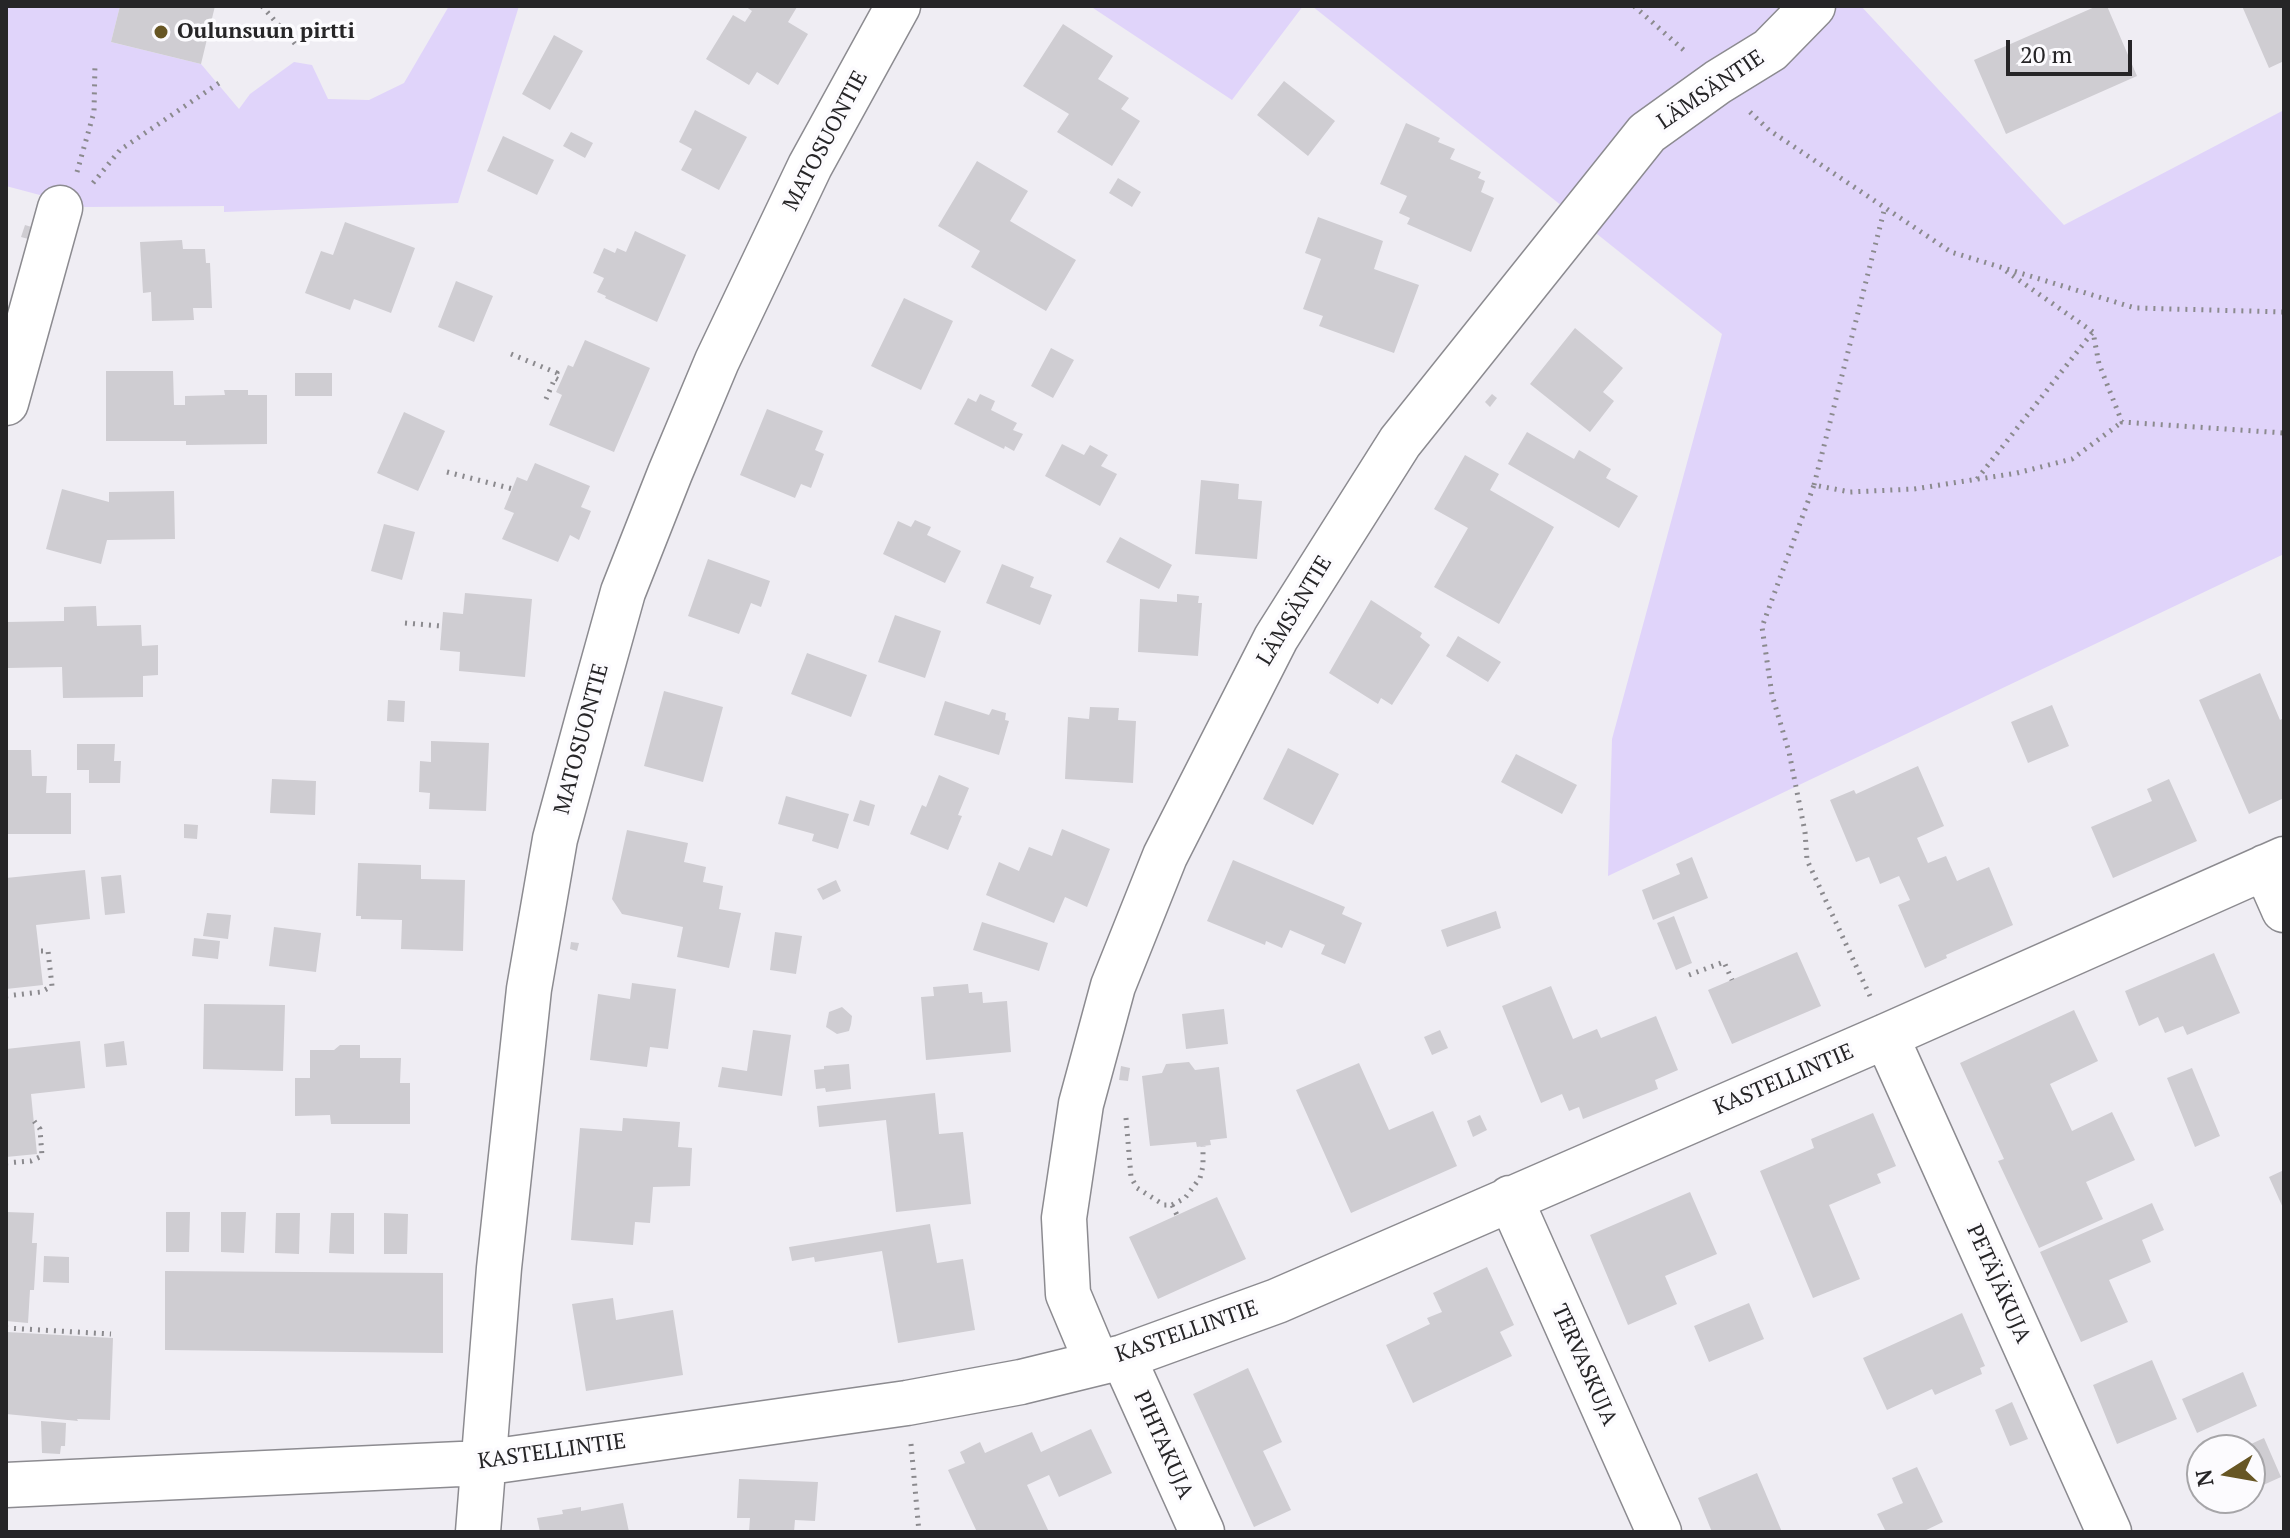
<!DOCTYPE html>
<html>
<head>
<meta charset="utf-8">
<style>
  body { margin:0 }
  #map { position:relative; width:2290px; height:1538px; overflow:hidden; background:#efedf3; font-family:"PT Serif",serif }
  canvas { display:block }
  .frame { position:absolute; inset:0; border:8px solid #262527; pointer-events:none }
  .north { position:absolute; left:2186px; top:1434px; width:80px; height:80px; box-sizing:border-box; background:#fcfbfe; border:2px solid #a6a5a8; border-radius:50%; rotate:259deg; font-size:22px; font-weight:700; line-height:32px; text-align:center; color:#262527 }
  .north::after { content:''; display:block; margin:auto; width:28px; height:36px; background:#675624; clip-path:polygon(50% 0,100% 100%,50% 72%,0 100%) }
  .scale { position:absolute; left:2006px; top:40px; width:126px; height:36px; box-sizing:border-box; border:4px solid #262527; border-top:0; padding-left:10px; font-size:24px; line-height:28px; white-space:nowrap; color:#262527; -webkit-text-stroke:6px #fcfbfe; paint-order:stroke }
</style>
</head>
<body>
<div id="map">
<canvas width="2290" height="1538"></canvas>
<div class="frame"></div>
<div class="north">N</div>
<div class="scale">20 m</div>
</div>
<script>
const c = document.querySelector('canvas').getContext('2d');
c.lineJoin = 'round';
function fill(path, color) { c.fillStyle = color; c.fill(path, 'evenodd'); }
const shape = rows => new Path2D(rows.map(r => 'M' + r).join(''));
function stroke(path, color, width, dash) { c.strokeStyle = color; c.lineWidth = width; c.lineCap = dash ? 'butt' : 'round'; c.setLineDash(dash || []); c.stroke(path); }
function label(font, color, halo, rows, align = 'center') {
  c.font = font + ' "PT Serif",serif'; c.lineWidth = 7; c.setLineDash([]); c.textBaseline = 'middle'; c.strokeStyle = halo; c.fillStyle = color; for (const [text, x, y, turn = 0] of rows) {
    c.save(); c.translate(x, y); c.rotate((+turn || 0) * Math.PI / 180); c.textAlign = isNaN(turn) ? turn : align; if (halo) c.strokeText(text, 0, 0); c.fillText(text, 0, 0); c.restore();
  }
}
const green = shape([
  [6,6,120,6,111,42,201,64,239,109,250,94,294,62,312,65,328,99,369,100,404,83,449,6,519,6,458,203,224,212,224,206,85,207,6,186],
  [1090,6,1303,6,1232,100],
  [1312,6,1861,6,2064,225,2284,110,2284,554,1608,876,1612,739,1722,334]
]);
const building = shape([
  [120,6,215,6,201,64,111,42],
  [745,6,797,7,788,22,808,34,778,85,757,72,749,85,706,59,733,15,745,22,752,11],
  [2097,6,2107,6,2137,76,2006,134,1974,60],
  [2242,6,2284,6,2284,61,2269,68],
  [1063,24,1113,56,1098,79,1129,98,1121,109,1140,121,1112,166,1057,132,1069,114,1023,86],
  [554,35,583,51,550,110,522,94],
  [1284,81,1335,121,1308,156,1257,115],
  [695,110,747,137,719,190,681,170,692,149,679,142],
  [1406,123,1440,138,1438,142,1455,149,1450,159,1481,172,1478,178,1485,181,1481,192,1494,198,1471,252,1407,224,1410,218,1399,213,1407,196,1380,184],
  [571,132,593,143,585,158,563,146],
  [503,136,554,160,537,195,487,171],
  [977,161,1028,191,1010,221,1076,260,1046,311,971,267,980,251,938,226],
  [1118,178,1141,192,1132,207,1109,193],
  [1318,217,1383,241,1374,269,1419,285,1394,353,1319,326,1323,316,1303,309,1321,259,1305,253],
  [345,222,415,248,391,313,354,299,350,310,305,293,321,251,333,255],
  [25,225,35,228,32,240,21,237],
  [635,231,686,255,657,322,605,298,606,296,597,292,604,278,593,273,604,248,615,253,617,248,626,252],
  [182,240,183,249,205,249,206,263,210,263,212,308,193,308,194,320,152,321,151,292,143,293,140,242],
  [456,281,493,296,474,342,438,327],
  [904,298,953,321,921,390,871,366],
  [1575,328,1623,368,1603,392,1614,401,1590,432,1530,384],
  [585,340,650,368,614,452,549,425,562,395,556,392,561,381,568,365,573,367],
  [1051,348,1074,360,1053,398,1031,386],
  [106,371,173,371,174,405,185,405,185,396,225,395,224,390,248,390,248,395,267,395,267,444,186,445,186,441,106,441],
  [295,373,332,373,332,396,295,396],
  [980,394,995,401,991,410,1017,423,1013,430,1023,434,1014,451,1005,446,1004,449,954,424,968,398,976,402],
  [1492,394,1497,398,1490,407,1485,402],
  [767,409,823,431,815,450,824,454,811,488,801,484,795,498,740,475],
  [404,412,445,431,418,491,377,473],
  [1527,432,1574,459,1579,450,1611,469,1606,478,1638,496,1619,528,1508,464],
  [1062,444,1084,455,1090,445,1108,455,1101,466,1117,474,1100,506,1045,476],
  [1465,455,1499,474,1490,490,1554,527,1499,624,1434,587,1468,528,1434,509],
  [535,463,590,486,581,507,591,511,579,540,570,535,558,562,502,539,514,513,504,509,517,477,527,481],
  [1201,480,1239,484,1238,499,1262,501,1257,559,1195,554],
  [62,489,109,502,109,492,174,491,175,539,107,540,101,564,46,549],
  [915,520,931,527,927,535,961,551,945,583,883,554,898,521,911,527],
  [384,524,415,532,402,580,371,571],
  [1120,537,1172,565,1159,589,1106,562],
  [708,559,770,581,761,607,751,603,739,634,688,616],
  [1002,564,1034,577,1030,587,1052,595,1040,625,986,603],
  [465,593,532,599,525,677,459,671,460,652,440,650,443,612,463,614],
  [1177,594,1199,596,1198,603,1202,603,1198,656,1138,652,1140,599,1177,602],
  [1371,600,1422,633,1420,637,1430,645,1392,705,1381,698,1378,704,1329,673],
  [96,606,97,626,141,625,142,646,158,645,158,675,143,676,143,697,63,698,62,667,7,668,7,622,64,621,64,607],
  [895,615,941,631,925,678,878,662],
  [1458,636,1501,662,1488,682,1446,656],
  [807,653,867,675,851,717,791,694],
  [2260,673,2280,720,2284,718,2284,798,2249,814,2199,700],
  [664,691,723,707,703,782,644,766],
  [388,700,405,701,404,722,387,721],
  [945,701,989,715,992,709,1006,713,1005,720,1009,721,999,755,934,735],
  [2052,705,2069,746,2028,763,2011,722],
  [1090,707,1119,708,1118,720,1136,721,1133,783,1065,779,1068,717,1089,719],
  [431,741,489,743,486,811,429,809,430,793,419,792,420,761,431,762],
  [77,744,115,744,114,761,121,761,120,783,89,783,89,770,77,770],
  [1288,748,1339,774,1313,825,1263,799],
  [6,750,31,750,32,776,47,776,46,793,71,793,71,834,6,834],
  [1516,754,1577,785,1562,814,1501,782],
  [1918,766,1944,826,1917,838,1928,863,1946,856,1957,881,1989,867,2013,925,1946,955,1947,958,1925,968,1898,905,1910,900,1899,876,1880,884,1869,857,1856,862,1830,800,1854,790,1856,794],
  [939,775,969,788,958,815,962,816,948,850,910,834,922,805,926,807],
  [272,779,316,781,315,815,270,813],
  [2169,779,2197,841,2113,878,2091,827,2152,801,2147,789],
  [786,796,849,814,838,849,812,841,814,834,778,824],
  [860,800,875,805,869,826,853,821],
  [184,824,198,825,197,839,184,838],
  [1062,829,1110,849,1087,907,1065,897,1054,923,986,895,999,862,1019,871,1029,847,1052,856],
  [627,830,688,843,684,862,706,867,703,882,723,886,719,909,741,913,729,968,677,957,683,927,622,914,612,899],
  [1692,857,1708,898,1653,920,1642,890,1680,874,1676,864],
  [1233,860,1345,907,1342,914,1362,923,1345,964,1321,954,1325,945,1290,930,1282,948,1266,941,1265,945,1207,921],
  [358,863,421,865,421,879,465,880,463,951,401,949,402,920,361,919,361,916,356,916],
  [85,870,90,919,36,925,43,985,6,989,6,878],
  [121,875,125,913,105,915,101,877],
  [836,880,841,891,823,900,817,889],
  [1496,911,1501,928,1447,947,1441,930],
  [207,913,231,915,228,939,203,936],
  [1674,916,1692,963,1676,970,1657,923],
  [982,922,1048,943,1039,971,973,950],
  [274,927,321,933,316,972,269,966],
  [775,932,802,936,796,974,770,970],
  [194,938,220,941,218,959,192,956],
  [571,942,579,943,577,951,570,949],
  [1797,952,1821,1006,1732,1044,1708,990],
  [2214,953,2240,1013,2187,1035,2183,1026,2165,1033,2158,1017,2139,1026,2125,991],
  [632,983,676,989,668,1049,650,1047,647,1067,590,1060,598,994,630,999],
  [968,984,969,993,982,992,983,1003,1007,1001,1011,1052,926,1060,921,997,934,996,933,987],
  [1551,986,1573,1039,1597,1029,1601,1038,1656,1016,1678,1070,1655,1080,1658,1089,1583,1119,1579,1107,1569,1111,1562,1094,1541,1103,1502,1006],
  [204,1004,285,1005,283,1071,203,1069],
  [842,1007,852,1016,851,1024,849,1031,837,1034,826,1027,829,1012],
  [1224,1009,1228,1044,1186,1049,1182,1014],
  [2074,1010,2098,1061,2050,1084,2072,1131,2112,1112,2135,1160,2086,1182,2103,1219,2039,1248,1998,1161,2004,1159,1960,1063],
  [753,1030,791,1035,782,1096,718,1087,722,1067,747,1071],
  [1440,1030,1448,1048,1432,1055,1424,1037],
  [80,1041,85,1088,31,1094,37,1154,6,1157,6,1049],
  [124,1041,127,1065,106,1067,104,1044],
  [340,1045,360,1045,360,1058,401,1058,400,1083,410,1083,410,1124,331,1124,330,1115,295,1116,295,1078,310,1078,310,1050,334,1050],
  [1189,1062,1195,1070,1219,1067,1227,1138,1210,1140,1211,1145,1203,1146,1197,1147,1196,1142,1150,1146,1142,1076,1162,1073,1166,1064],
  [1359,1063,1389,1130,1433,1111,1457,1166,1351,1213,1296,1090],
  [849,1064,851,1089,826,1092,825,1088,816,1089,814,1070,824,1069,824,1066],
  [1121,1066,1130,1068,1128,1081,1119,1080],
  [2192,1068,2220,1136,2195,1147,2167,1078],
  [935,1093,939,1134,963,1132,971,1204,896,1212,886,1120,819,1127,817,1106],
  [1873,1113,1896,1166,1877,1174,1881,1183,1829,1205,1860,1279,1813,1298,1760,1171,1814,1148,1811,1139],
  [1480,1115,1487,1130,1473,1137,1467,1121],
  [623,1118,680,1122,678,1147,692,1148,690,1186,653,1187,650,1223,635,1222,633,1245,571,1240,580,1128,622,1131],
  [2284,1170,2284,1210,2269,1177],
  [1690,1192,1717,1254,1665,1276,1677,1304,1628,1325,1590,1235],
  [1217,1197,1246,1259,1158,1299,1129,1237],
  [2152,1203,2164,1230,2142,1240,2151,1262,2109,1280,2128,1322,2081,1342,2040,1252],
  [6,1212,34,1213,32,1243,37,1243,34,1290,30,1290,28,1323,6,1321],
  [166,1212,190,1212,189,1252,166,1252],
  [221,1212,246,1212,244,1253,221,1252],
  [276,1213,300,1213,299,1254,275,1253],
  [331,1213,354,1213,354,1254,329,1253],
  [384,1213,408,1214,407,1254,384,1254],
  [930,1224,937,1263,963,1259,975,1330,898,1343,882,1251,815,1262,814,1257,792,1261,789,1247],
  [44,1256,69,1257,69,1283,43,1282],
  [1487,1267,1514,1325,1500,1332,1512,1356,1413,1403,1386,1345,1430,1324,1427,1318,1442,1312,1433,1293],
  [165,1271,443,1273,443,1353,165,1350],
  [613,1298,616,1320,673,1310,683,1375,586,1391,572,1304],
  [1749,1303,1764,1339,1709,1362,1694,1326],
  [1962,1313,1985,1366,1980,1368,1982,1374,1935,1395,1932,1389,1887,1410,1863,1358],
  [6,1332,113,1338,110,1420,77,1419,78,1421,6,1414],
  [2152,1360,2177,1419,2117,1444,2093,1385],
  [1248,1368,1282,1442,1263,1451,1291,1510,1254,1527,1193,1394],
  [2243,1372,2257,1406,2197,1433,2182,1399],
  [2012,1402,2028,1439,2010,1446,1995,1410],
  [41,1421,66,1423,65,1446,61,1446,60,1454,42,1453],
  [1091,1429,1112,1473,1059,1497,1049,1475,1027,1485,1049,1532,977,1532,948,1470,965,1463,960,1452,980,1442,985,1453,1032,1432,1041,1452],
  [2264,1438,2281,1477,2250,1491,2250,1450,2238,1450],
  [2202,1466,2202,1498,2234,1498,2206,1510,2190,1472],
  [1917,1467,1943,1522,1922,1532,1886,1532,1877,1514,1903,1503,1892,1478],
  [1757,1473,1782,1532,1712,1532,1698,1498],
  [739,1479,818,1482,815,1521,795,1520,794,1532,749,1532,750,1518,737,1518],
  [623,1503,629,1532,540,1532,537,1518,563,1514,562,1510,581,1507,581,1511]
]);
const path = shape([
  [262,6,297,46],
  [1634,6,1687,53],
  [1750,112,1769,130,1951,252,2135,308,2284,312],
  [77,172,94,112,95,63],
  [93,183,120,150,222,81],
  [2006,271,2093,332,2099,364,2122,422,2284,433],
  [511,354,557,373,555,378],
  [546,399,555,378,561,381],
  [447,472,513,489],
  [1977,479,2092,333],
  [1814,485,1885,207],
  [405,623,441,626],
  [1689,975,1724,962,1732,980],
  [6,996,41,992,52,986,48,951,39,951],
  [1870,996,1807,860,1805,832,1789,752,1772,695,1762,627,1814,485,1850,492,1914,489,2017,473,2072,459,2122,422],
  [1126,1118,1131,1177,1137,1188,1164,1205,1172,1205,1177,1215],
  [6,1163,31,1161,42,1156,40,1129,34,1121],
  [1172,1205,1185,1198,1200,1178,1203,1166,1203,1146],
  [6,1328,111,1334],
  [911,1444,919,1532]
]);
const minor = shape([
  [6,403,60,208],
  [2265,867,2284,910],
  [1886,1036,2109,1532],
  [1510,1198,1659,1532],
  [1123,1357,1202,1532],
  [1097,1363,1068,1294,1064,1218,1081,1104,1113,986,1165,856,1276,638,1400,442,1647,133,1718,82,1770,50,1813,6],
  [6,1485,482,1463,907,1403,1021,1382,1123,1357,1277,1301,1886,1036,2284,859],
  [478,1532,499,1268,529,989,555,839,589,714,623,592,670,473,717,361,810,166,898,6]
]);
const markers = [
  [161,32,8,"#675624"]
];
const poiNames = [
  ["Oulunsuun pirtti",177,32]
];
const streetNames = [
  ["LÄMSÄNTIE",1711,90,-34],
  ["MATOSUONTIE",826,141,-62],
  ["LÄMSÄNTIE",1295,611,-59],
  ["MATOSUONTIE",582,739,-75],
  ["KASTELLINTIE",1784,1080,-23],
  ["PETÄJÄKUJA",1998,1284,66],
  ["KASTELLINTIE",1187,1332,-19],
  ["TERVASKUJA",1584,1365,66],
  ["PIHTAKUJA",1163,1445,66],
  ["KASTELLINTIE",552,1452,-8]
];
fill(green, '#e0d4fa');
fill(building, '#cfcdd2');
stroke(minor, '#8c8b90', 47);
stroke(path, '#8b8a8e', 5, [2, 6]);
stroke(minor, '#fff', 44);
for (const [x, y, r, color] of markers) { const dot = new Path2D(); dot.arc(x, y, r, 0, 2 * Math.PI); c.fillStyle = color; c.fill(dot); stroke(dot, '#fcfbfe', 3); }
label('bold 22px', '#262527', '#fcfbfe', poiNames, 'left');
label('22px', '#262527', '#fcfbfe', streetNames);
</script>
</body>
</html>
